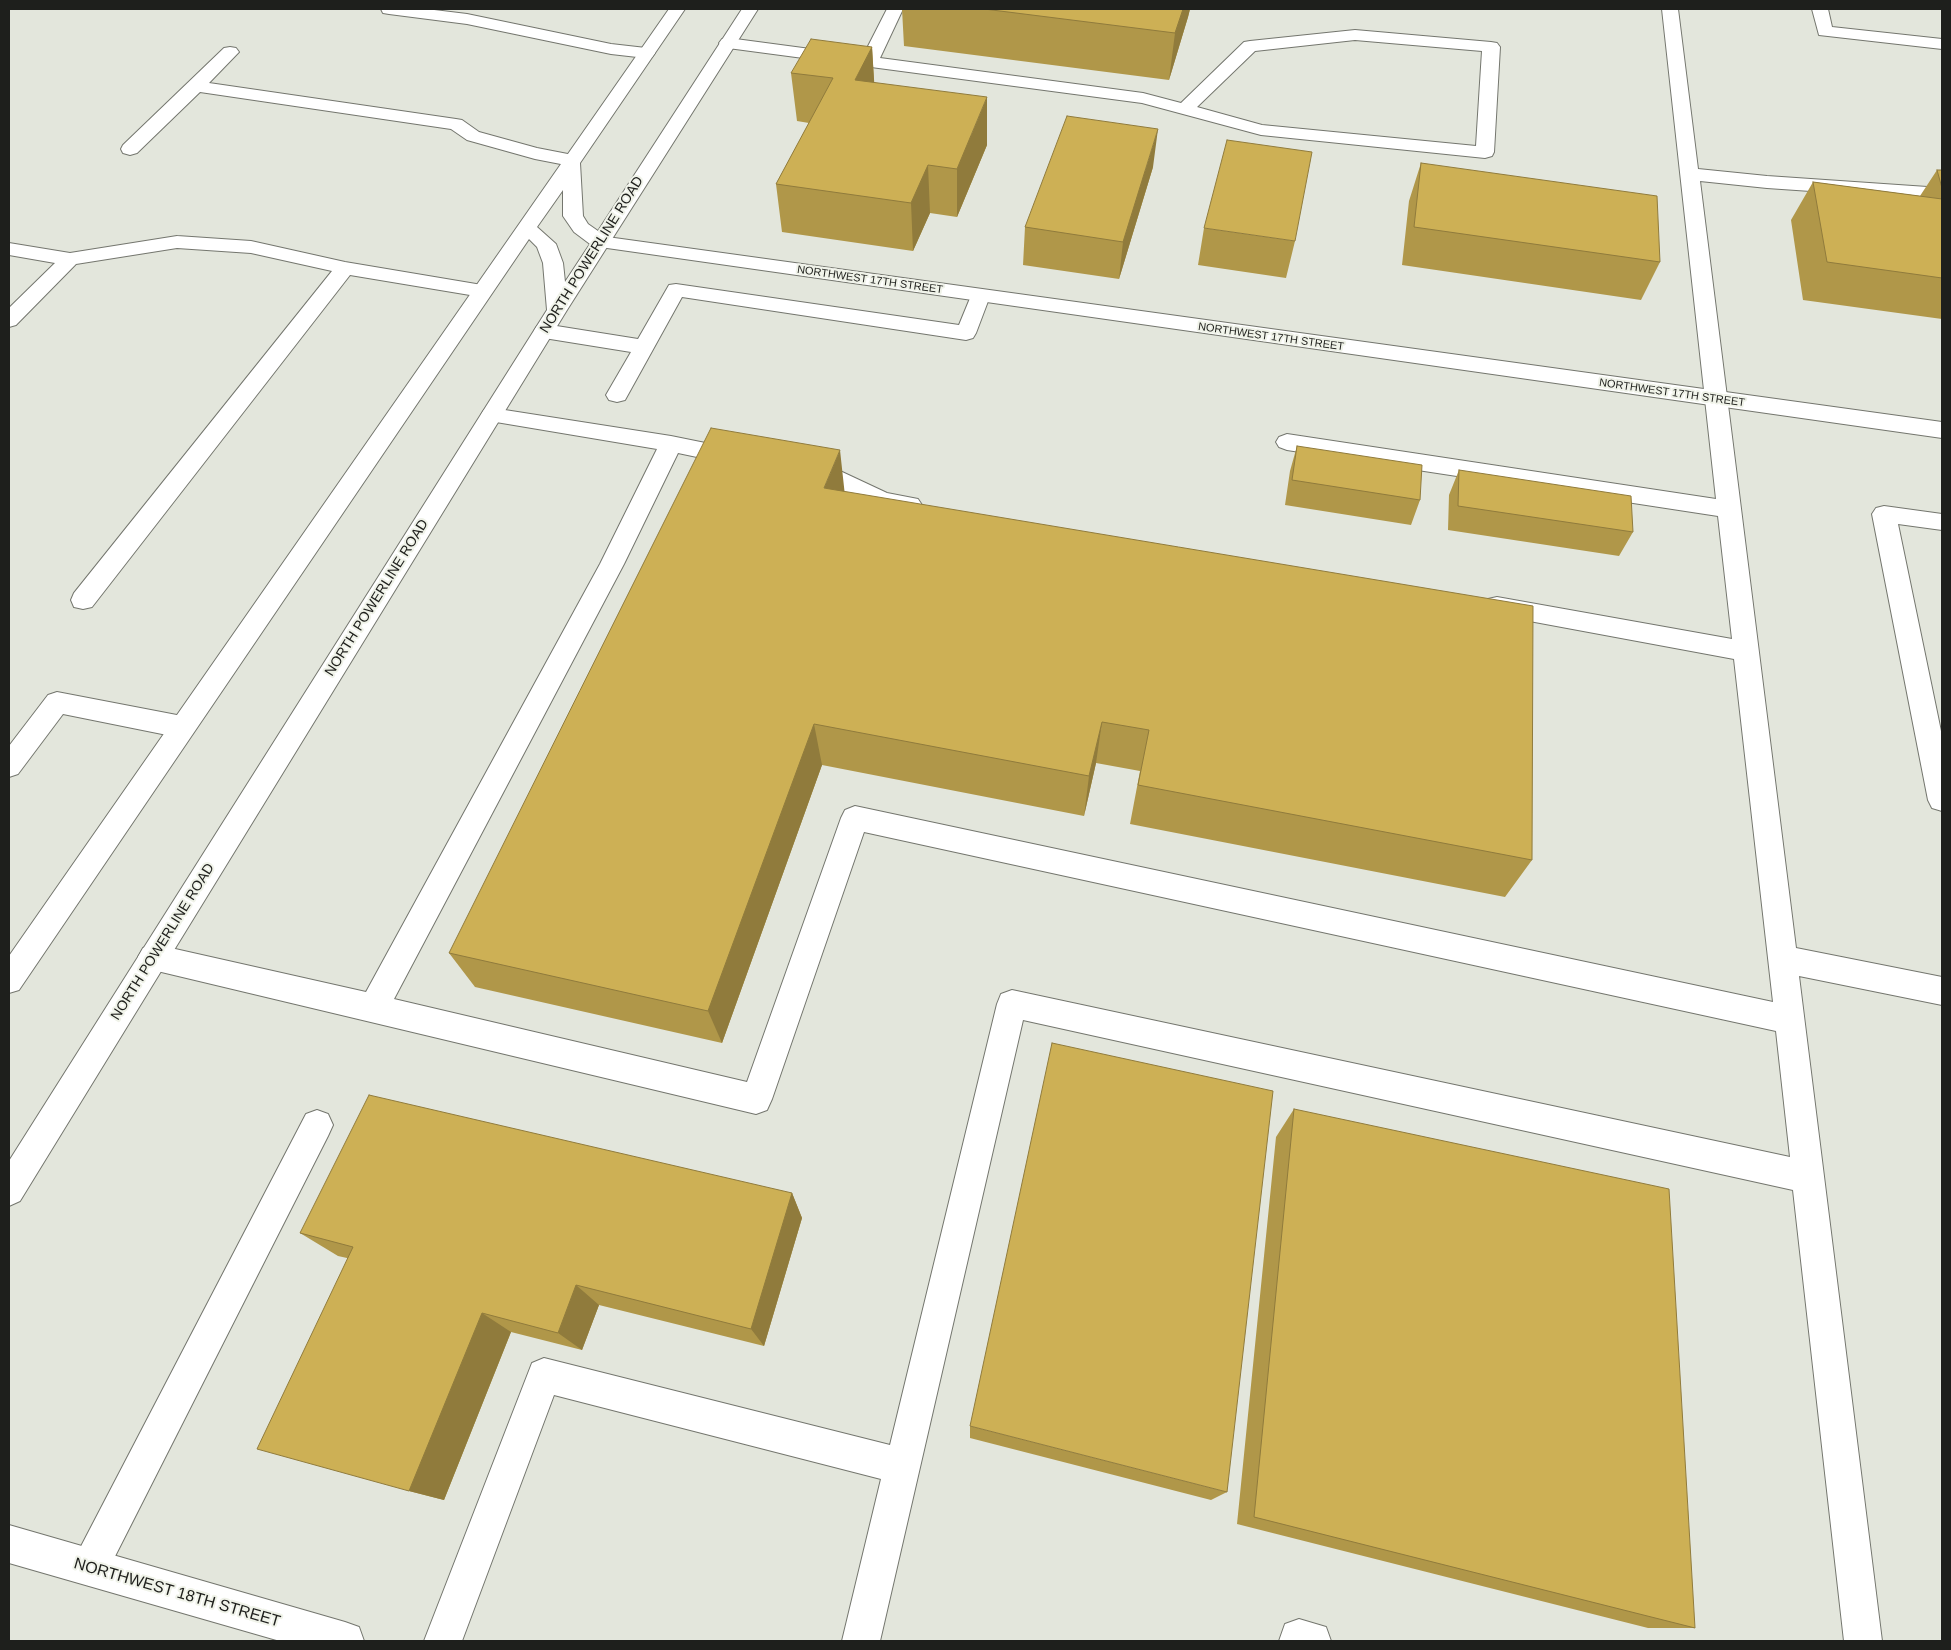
<!DOCTYPE html>
<html>
<head>
<meta charset="utf-8">
<style>
  body { margin:0 }
  #map { position:relative; width:1951px; height:1650px; overflow:hidden; background:#e3e6dc; font-family:Helvetica,sans-serif }
  canvas { display:block }
  .frame { position:absolute; inset:0; border:10px solid #1e1f1c; pointer-events:none }
</style>
</head>
<body>
<div id="map">
<canvas width="1951" height="1650"></canvas>
<div class="frame"></div>
</div>
<script>
const c = document.querySelector('canvas').getContext('2d');
c.lineJoin = 'round';
const shape = rows => new Path2D(rows.map(r => 'M' + r).join(''));
function stroke(path, color, width, dash) { c.strokeStyle = color; c.lineWidth = width; c.lineCap = dash ? 'butt' : 'round'; c.setLineDash(dash || []); c.stroke(path); }
function fill(path, color) { c.fillStyle = color; c.fill(path, 'evenodd'); }
function label(font, color, halo, rows, align = 'center') {
  c.font = font + ' Helvetica,sans-serif'; c.lineWidth = 4; c.setLineDash([]); c.textBaseline = 'middle'; c.strokeStyle = halo; c.fillStyle = color; for (const [text, x, y, turn = 0] of rows) {
    c.save(); c.translate(x, y); c.rotate((+turn || 0) * Math.PI / 180); c.textAlign = isNaN(turn) ? turn : align; if (halo) c.strokeText(text, 0, 0); c.fillText(text, 0, 0); c.restore();
  }
}
const lane = shape([
  [381,9,426,9,467,14,611,44,646,48,652,49,655,53,652,57,646,58,611,54,467,24,389,14,383,13,381,9],
  [887,9,903,9,880,58,1143,93,1181,103,1244,42,1250,41,1355,30,1491,42,1497,43,1500,47,1494,152,1492,156,1485,158,1261,135,1142,103,728,48,722,47,719,43,722,39,728,38,863,56,887,9],
  [1355,40,1482,51,1476,146,1262,125,1197,107,1255,51,1355,40],
  [1662,9,1678,9,1698,169,1767,176,1942,188,1942,200,1767,188,1700,181,1796,948,1942,977,1942,1005,1799,976,1882,1641,1844,1641,1793,1190,1023,1020,880,1641,842,1641,881,1479,554,1395,462,1641,424,1641,532,1363,544,1358,890,1445,997,1004,1001,994,1012,990,1790,1157,1776,1031,864,832,772,1099,767,1110,756,1114,153,970,143,966,138,957,143,948,153,944,366,992,600,564,657,449,484,420,481,415,484,410,492,408,671,436,735,449,743,451,746,457,743,463,735,465,678,453,624,564,394,999,747,1082,841,818,845,810,855,806,1773,1002,1734,659,1497,615,1488,613,1485,606,1488,599,1497,597,1732,639,1718,516,1287,450,1279,447,1276,442,1279,437,1287,434,1716,499,1662,9],
  [1812,9,1828,9,1832,27,1942,39,1942,49,1819,35,1812,9],
  [230,47,236,48,239,52,209,83,456,119,462,120,479,132,537,148,578,156,580,160,578,164,571,166,535,159,467,140,451,129,200,92,137,153,130,155,123,153,121,149,123,145,224,48,230,47],
  [177,236,251,241,345,262,482,285,489,286,492,291,489,296,482,297,350,275,92,607,83,609,74,607,71,600,74,593,332,271,251,253,177,248,76,264,16,325,9,327,9,308,55,263,9,255,9,243,70,253,177,236],
  [676,284,959,325,973,291,980,290,987,291,990,296,976,333,973,338,966,340,682,297,625,400,617,402,609,400,606,395,631,352,544,338,537,336,534,331,537,326,544,324,638,339,669,285,676,284],
  [809,464,840,471,887,493,918,499,922,505,918,511,910,513,874,506,826,484,801,478,798,472,801,466,809,464],
  [1884,506,1942,514,1942,530,1898,524,1942,736,1942,811,1932,808,1928,800,1872,514,1876,508,1884,506],
  [57,692,182,716,191,720,195,727,191,734,182,738,63,714,18,774,9,777,9,746,48,695,57,692],
  [317,1110,328,1114,333,1125,328,1136,103,1580,90,1586,77,1580,71,1567,77,1554,306,1114,317,1110],
  [1299,1619,1326,1627,1331,1641,1279,1641,1285,1624,1299,1619]
]);
const street = shape([
  [600,236,1942,422,1942,438,593,246,590,242,593,238,600,236],
  [9,1525,345,1622,359,1627,364,1641,280,1641,9,1563,9,1525]
]);
const secondary = shape([
  [669,9,685,9,580,163,583,216,588,224,598,231,742,9,758,9,567,310,20,1201,9,1206,9,1161,547,310,543,263,537,247,529,239,19,990,9,993,9,956,669,9],
  [563,190,563,216,574,232,590,244,565,282,563,263,556,244,537,227,563,190]
]);
const wall = shape([
  [902,9,1190,9,1188,17,1169,80,904,46],
  [872,47,874,82,987,145,957,217,930,213,913,251,782,232,776,184,809,123,797,121,791,73],
  [1421,163,1660,262,1641,300,1402,265,1409,201],
  [1153,167,1119,279,1023,265,1025,227],
  [1937,170,1942,170,1942,319,1803,300,1791,220,1813,182,1920,196],
  [1204,228,1295,241,1286,278,1198,265],
  [1297,446,1420,500,1411,525,1285,505,1290,471],
  [1459,470,1633,532,1619,556,1448,530,1449,495],
  [845,492,1532,860,1505,897,1130,824,1140,771,1096,763,1084,816,822,765,722,1043,475,987,449,953],
  [1294,1109,1695,1628,1648,1628,1237,1524,1276,1137],
  [792,1193,802,1218,764,1346,599,1305,582,1350,511,1332,444,1500,409,1491,347,1258,338,1256,300,1233],
  [970,1426,1227,1492,1211,1500,970,1438]
]);
const shadedWall = shape([
  [1183,9,1190,9,1188,17,1169,80,1175,33],
  [872,47,875,95,855,80],
  [987,97,987,145,957,217,957,169],
  [1158,129,1153,167,1119,279,1123,242],
  [928,165,930,213,913,251,911,203],
  [840,450,845,496,824,488],
  [1102,722,1096,763,1084,816,1089,776],
  [814,724,822,765,722,1043,708,1011],
  [792,1193,802,1218,764,1346,751,1329],
  [576,1285,599,1305,582,1350,558,1333],
  [482,1313,511,1332,444,1500,409,1491]
]);
const building = shape([
  [984,9,1183,9,1175,33,984,9],
  [811,39,872,47,855,80,987,97,957,169,928,165,911,203,776,184,833,78,791,73,811,39],
  [1067,116,1158,129,1123,242,1025,227,1067,116],
  [1227,140,1312,152,1295,241,1204,228,1227,140],
  [1421,163,1657,196,1660,262,1414,227,1421,163],
  [1937,170,1942,170,1942,188,1937,170],
  [1813,182,1942,199,1942,278,1827,262,1813,182],
  [711,428,840,450,824,488,1533,606,1532,860,1138,785,1149,730,1102,722,1089,776,814,724,708,1011,449,953,711,428],
  [1297,446,1422,465,1420,500,1292,480,1297,446],
  [1459,470,1631,496,1633,532,1458,506,1459,470],
  [1052,1043,1273,1091,1227,1492,970,1426,1052,1043],
  [369,1095,792,1193,751,1329,576,1285,558,1333,482,1313,409,1491,257,1449,353,1247,300,1233,369,1095],
  [1294,1109,1669,1189,1695,1628,1254,1517,1294,1109]
]);
const farStreetnames = [
  ["NORTHWEST 17TH STREET",870,280,8],
  ["NORTHWEST 17TH STREET",1271,337,8],
  ["NORTHWEST 17TH STREET",1672,393,8]
];
const streetNames = [
  ["NORTH POWERLINE ROAD",592,255,-58],
  ["NORTH POWERLINE ROAD",377,598,-58],
  ["NORTH POWERLINE ROAD",163,942,-58]
];
const nearStreetnames = [
  ["NORTHWEST 18TH STREET",177,1593,16]
];
stroke(lane, '#74766e', 2);
stroke(street, '#74766e', 2);
stroke(secondary, '#74766e', 2);
fill(lane, '#fff');
fill(street, '#fff');
fill(secondary, '#fff');
fill(wall, '#b09749');
fill(shadedWall, '#907b3c');
fill(building, '#cdb055');
stroke(building, '#907b3c', 1);
label('11px', '#1e1f1c', '#f0f3e9', farStreetnames);
label('14px', '#1e1f1c', '#f0f3e9', streetNames);
label('16px', '#1e1f1c', '#f0f3e9', nearStreetnames);
</script>
</body>
</html>
